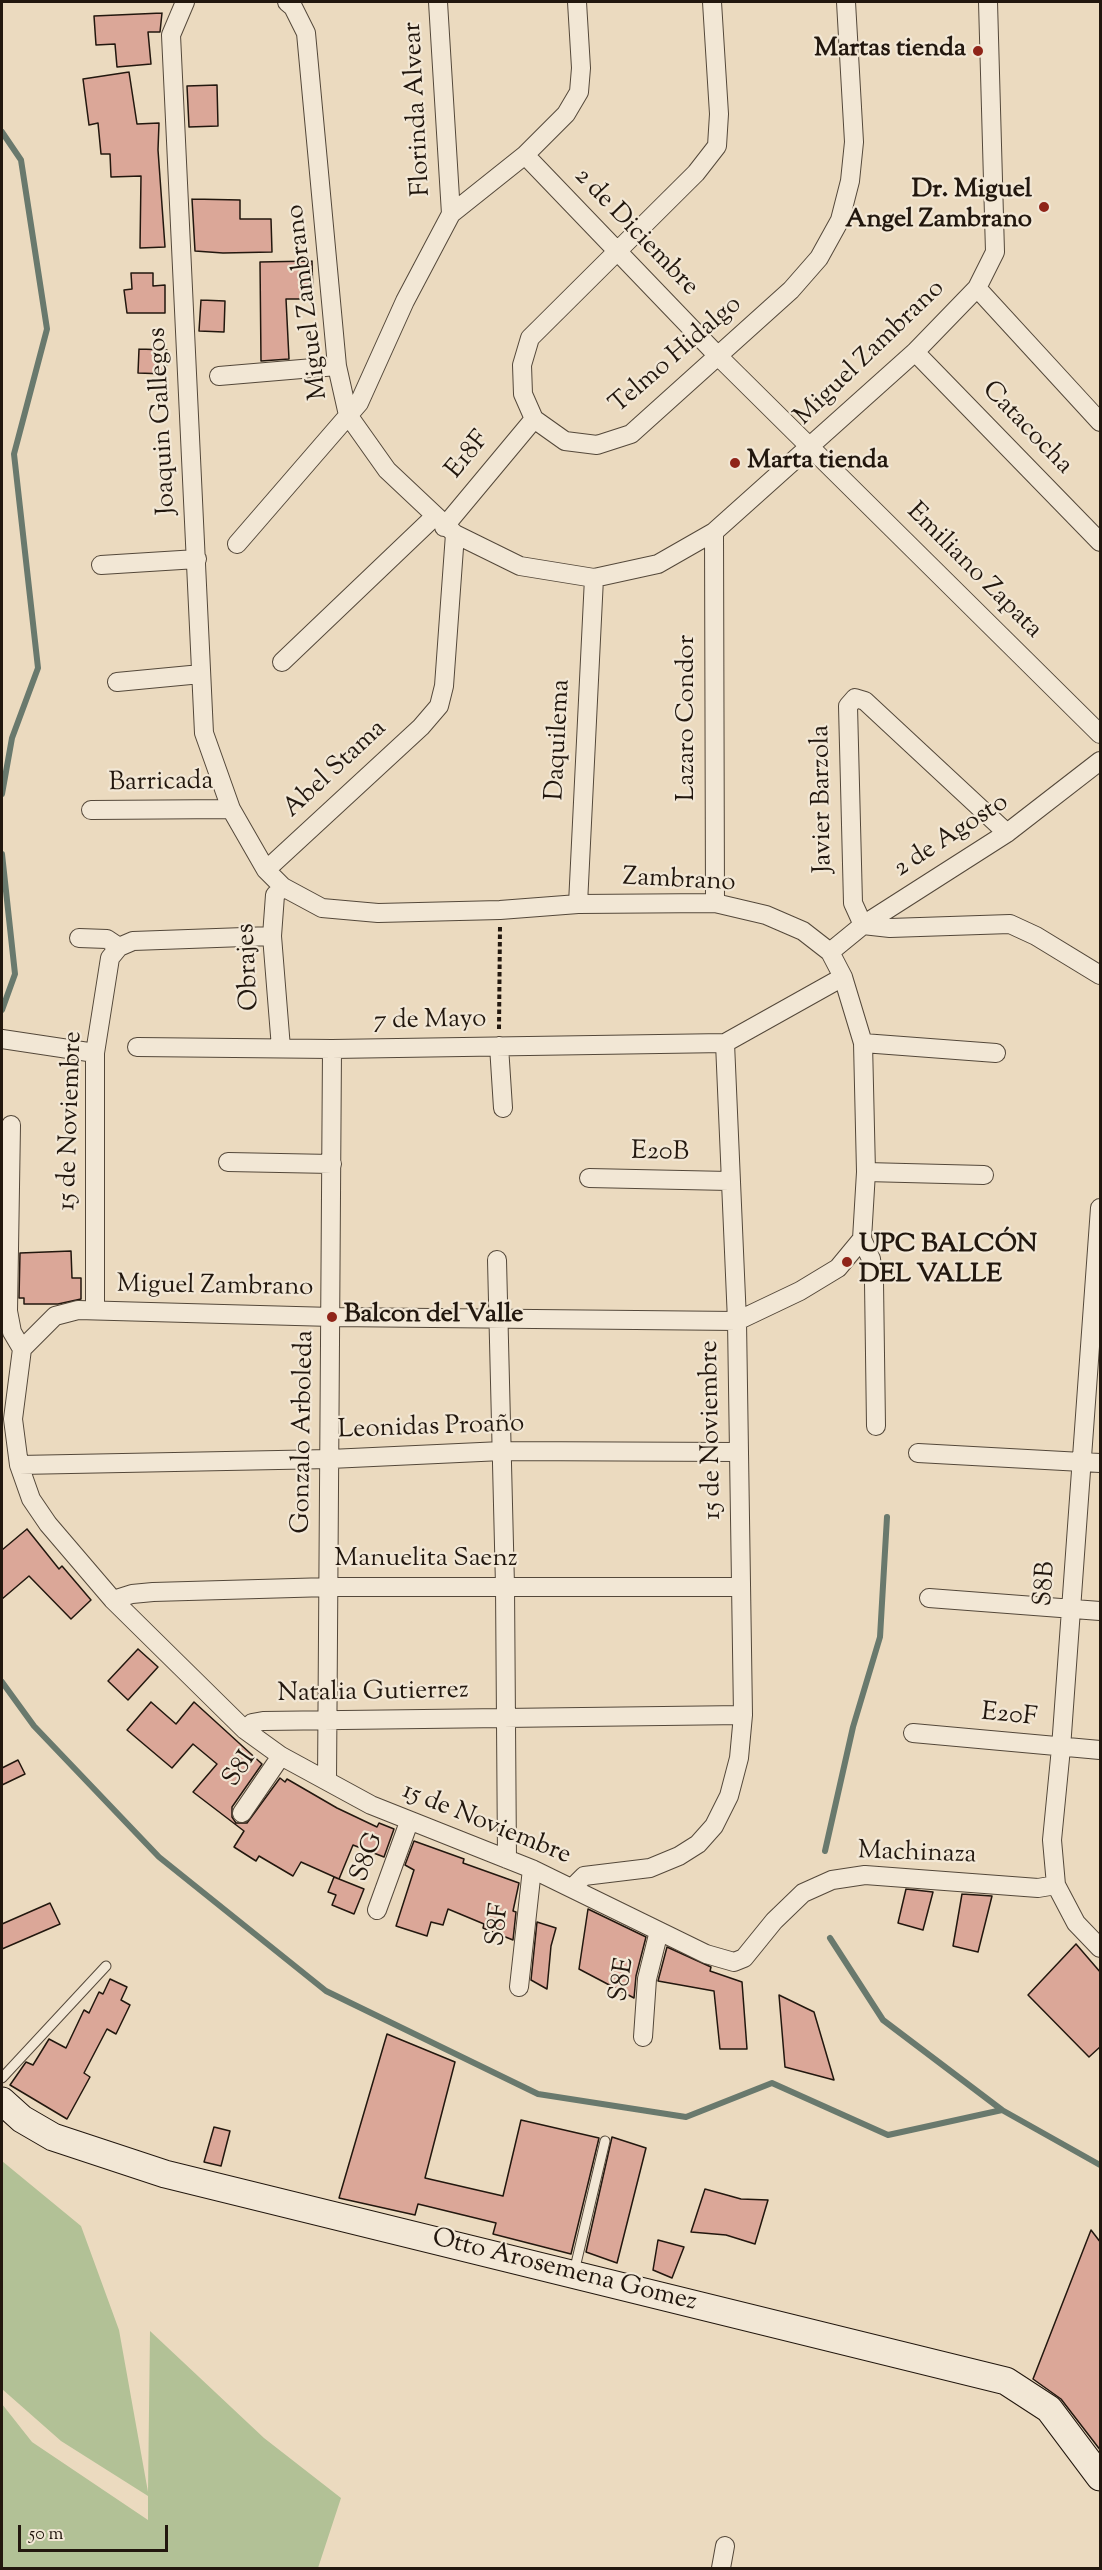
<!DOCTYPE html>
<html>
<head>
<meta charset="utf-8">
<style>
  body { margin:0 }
  #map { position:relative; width:1102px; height:2570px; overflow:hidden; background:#ebdabf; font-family:"Sorts Mill Goudy",serif }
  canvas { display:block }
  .frame { position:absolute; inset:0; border:3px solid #22170e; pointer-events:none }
  .scale { position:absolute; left:18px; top:2525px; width:150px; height:27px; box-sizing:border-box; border:3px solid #22170e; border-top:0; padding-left:8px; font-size:18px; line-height:21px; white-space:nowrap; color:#22170e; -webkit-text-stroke:4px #f2e7d5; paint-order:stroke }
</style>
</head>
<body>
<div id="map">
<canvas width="1102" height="2570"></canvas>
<div class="frame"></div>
<div class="scale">50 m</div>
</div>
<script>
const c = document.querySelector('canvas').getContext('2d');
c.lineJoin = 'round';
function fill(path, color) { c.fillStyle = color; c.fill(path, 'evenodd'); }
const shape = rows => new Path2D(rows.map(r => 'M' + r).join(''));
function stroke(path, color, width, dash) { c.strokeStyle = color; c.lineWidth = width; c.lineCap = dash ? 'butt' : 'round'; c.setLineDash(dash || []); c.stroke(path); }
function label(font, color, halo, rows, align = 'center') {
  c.font = font + ' "Sorts Mill Goudy",serif'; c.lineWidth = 4.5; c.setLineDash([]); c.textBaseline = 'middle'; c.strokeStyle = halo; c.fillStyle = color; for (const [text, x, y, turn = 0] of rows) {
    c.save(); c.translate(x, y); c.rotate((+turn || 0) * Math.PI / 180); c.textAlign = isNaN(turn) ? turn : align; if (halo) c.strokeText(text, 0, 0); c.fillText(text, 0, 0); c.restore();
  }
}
const green = shape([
  [2,2161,81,2226,119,2330,148,2492,150,2331,264,2438,341,2498,318,2568,2,2568,2,2404,32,2442,148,2520,148,2496,61,2441,2,2389]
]);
const stream = shape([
  [2,132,21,160,47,329,14,454,38,668,12,738,2,794],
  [2,854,15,974,2,1010],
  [2,1682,34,1726,159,1857,326,1991,538,2094,686,2117,772,2083,888,2135,1002,2110,1100,2165],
  [825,1851,853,1727,880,1637,887,1517],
  [830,1938,883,2020,1002,2110]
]);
const building = shape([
  [162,13,160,32,148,32,151,64,117,67,115,44,96,45,94,16,162,13],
  [129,72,137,124,159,123,158,150,165,247,140,248,141,176,111,177,110,154,101,154,98,123,89,125,83,79,129,72],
  [217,85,218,126,189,127,187,86,217,85],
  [192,199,240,200,240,219,271,219,272,252,223,253,195,251,192,199],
  [312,261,313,299,286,299,289,359,261,361,260,262,312,261],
  [131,273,153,273,153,286,165,285,165,313,127,313,124,290,132,289,131,273],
  [201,300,225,301,224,332,199,331,201,300],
  [139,349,167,350,166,374,138,373,139,349],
  [71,1251,72,1278,81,1278,81,1299,58,1304,24,1304,24,1298,19,1298,20,1253,71,1251],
  [27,1529,59,1569,62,1566,91,1600,71,1619,29,1576,2,1599,2,1550,27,1529],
  [138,1649,158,1667,128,1700,108,1681,138,1649],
  [151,1702,176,1724,194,1702,262,1764,232,1807,232,1817,236,1823,247,1823,280,1778,285,1782,287,1779,337,1808,377,1827,379,1823,394,1829,384,1857,353,1845,339,1879,301,1862,293,1876,259,1856,256,1861,234,1847,244,1831,193,1792,217,1764,193,1744,172,1768,127,1730,151,1702],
  [18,1760,25,1774,2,1785,2,1768,18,1760],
  [414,1841,464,1859,463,1863,519,1883,513,1911,516,1912,513,1940,483,1928,484,1924,448,1909,443,1925,431,1922,427,1936,396,1926,414,1870,405,1865,414,1841],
  [334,1877,364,1889,354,1914,332,1905,336,1895,328,1892,334,1877],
  [906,1889,933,1892,923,1930,898,1923,906,1889],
  [962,1894,992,1896,978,1952,953,1946,962,1894],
  [50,1903,60,1924,2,1949,2,1924,50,1903],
  [588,1909,646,1937,636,1976,634,1998,579,1969,588,1909],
  [537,1922,556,1928,551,1946,547,1989,531,1980,537,1922],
  [1076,1944,1101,1973,1101,2046,1089,2057,1028,1995,1076,1944],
  [667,1947,711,1967,710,1971,742,1982,747,2049,720,2049,714,1991,658,1981,667,1947],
  [110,1979,127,1987,121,2000,130,2005,116,2034,107,2029,84,2073,90,2077,67,2119,10,2085,26,2062,33,2065,49,2039,66,2048,84,2010,89,2013,99,1992,103,1994,110,1979],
  [779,1995,814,2012,834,2080,785,2067,779,1995],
  [387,2034,455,2062,425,2178,503,2196,521,2120,599,2138,571,2254,493,2234,496,2223,418,2204,415,2215,339,2198,387,2034],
  [214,2127,230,2131,221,2166,204,2162,214,2127],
  [612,2137,646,2148,617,2263,586,2252,612,2137],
  [705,2189,741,2199,768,2200,755,2244,726,2235,691,2232,705,2189],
  [1091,2230,1101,2243,1101,2451,1061,2399,1033,2379,1091,2230],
  [658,2240,684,2247,672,2278,653,2270,658,2240]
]);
const path = shape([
  [499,1029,500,926]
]);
const lane = shape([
  [2,2078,106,1966],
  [574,2272,605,2141]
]);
const street = shape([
  [185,2,171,35,204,733,231,809,266,870,283,887,322,908,378,913,500,910,578,904,715,903,766,915,803,931,830,952,843,977,863,1043,866,1172,862,1239,871,1259,874,1282,876,1426],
  [287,2,293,7,306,33,337,366,348,415,387,470,455,534,520,566,594,578,658,564,714,532,915,352,977,288,995,252,988,2],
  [438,2,451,214],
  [712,2,719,114,717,146,696,173,530,338,522,365,523,394,534,419,565,441,597,445,631,434,791,290,819,258,840,220,850,181,854,142,846,2],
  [525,155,718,356,1100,734],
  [977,288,1100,422],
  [915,352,1100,542],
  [219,376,337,366],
  [444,527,534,419],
  [714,532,715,903],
  [237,544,359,403,405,301,451,214,525,155,566,114,579,92,581,68,577,2],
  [101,565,197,559],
  [282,662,434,517],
  [117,682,201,674],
  [91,810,231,809],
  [1007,833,865,701,855,698,848,706,853,903,863,925,890,928,1010,924,1036,936,1100,975],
  [266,870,421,727,439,706,444,686,455,534],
  [578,904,594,578],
  [79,938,107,939,119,947],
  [830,952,863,925,1007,833,1100,761],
  [2,1039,95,1053],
  [863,1043,996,1053],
  [499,1046,503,1108],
  [137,1047,332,1049,725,1043,843,977],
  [281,1048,272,936,275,895,283,887],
  [11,1125,8,1311,12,1332,22,1349],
  [228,1162,332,1164],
  [866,1172,984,1175],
  [589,1178,729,1181],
  [1100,1208,1061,1748,1052,1840,1056,1885,1076,1923,1100,1948],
  [497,1260,505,1586,507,1859],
  [95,1310,95,1053,110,958,119,947,133,941,272,936],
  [22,1349,13,1419,19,1465,31,1499,48,1524,113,1600,245,1730,281,1756,371,1805,532,1869,706,1954,734,1962,744,1958,774,1921,803,1893,832,1880,865,1875,1038,1888,1056,1885],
  [22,1349,55,1316,78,1310,332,1317,737,1321,800,1291,838,1268,862,1239],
  [918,1453,1100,1463],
  [19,1465,330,1459,502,1451,738,1452],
  [929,1598,1100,1611],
  [113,1600,132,1594,153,1592,329,1587,740,1587],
  [245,1730,252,1723,263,1721,743,1715],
  [913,1733,1100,1750],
  [327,1781,332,1049],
  [242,1813,281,1756],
  [573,1887,584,1876,650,1868,679,1856,698,1844,714,1826,729,1796,739,1758,743,1715,737,1321,725,1043],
  [377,1910,409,1822],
  [519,1987,532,1869],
  [643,2037,647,1979,659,1931],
  [721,2568,725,2546]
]);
const secondary = shape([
  [2,2101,22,2119,53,2137,165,2174,1006,2381,1049,2409,1100,2477]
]);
const markers = [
  [978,51,6,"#8f2418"],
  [1044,207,6,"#8f2418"],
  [735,463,6,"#8f2418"],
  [847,1262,6,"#8f2418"],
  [332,1317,6,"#8f2418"]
];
const poiNames = [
  ["Martas tienda",966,51,"right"],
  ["Dr. Miguel",1032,192,"right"],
  ["Angel Zambrano",1032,222,"right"],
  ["Marta tienda",747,463],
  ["UPC BALCÓN",859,1247],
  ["DEL VALLE",859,1277],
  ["Balcon del Valle",344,1317]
];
const streetNames = [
  ["Florinda Alvear",419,109,-93],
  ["2 de Diciembre",635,233,46],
  ["Miguel Zambrano",309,302,-97],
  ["Miguel Zambrano",871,354,-44],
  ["Telmo Hidalgo",677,356,-41],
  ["Joaquin Gallegos",164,421,-93],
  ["Catacocha",1026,429,46],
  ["E18F",469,456,-51],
  ["Emiliano Zapata",973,572,45],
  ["Lazaro Condor",689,718,-90],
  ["Daquilema",560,740,-87],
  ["Abel Stama",336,770,-43],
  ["Barricada",161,784,-1],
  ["Javier Barzola",824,799,-91],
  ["2 de Agosto",952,837,-33],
  ["Zambrano",679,882,3],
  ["Obrajes",250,967,-93],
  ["7 de Mayo",430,1022,-1],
  ["15 de Noviembre",72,1121,-88],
  ["E20B",660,1154,1],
  ["Miguel Zambrano",215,1288,1],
  ["Leonidas Proaño",431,1429,-2],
  ["15 de Noviembre",713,1430,-91],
  ["Gonzalo Arboleda",305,1432,-89],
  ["Manuelita Saenz",426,1561],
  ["S8B",1047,1584,-86],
  ["Natalia Gutierrez",373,1694,-1],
  ["E20F",1009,1717,6],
  ["S8I",241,1770,-56],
  ["15 de Noviembre",486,1825,22],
  ["Machinaza",917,1855,2],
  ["S8G",369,1858,-70],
  ["S8F",500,1925,-84],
  ["S8E",624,1980,-81],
  ["Otto Arosemena Gomez",564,2272,14]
];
fill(green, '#b2c196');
stroke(stream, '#69796d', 6);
fill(building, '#dba798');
stroke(building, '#22170e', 1.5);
stroke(lane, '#54483a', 11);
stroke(street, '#54483a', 20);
stroke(secondary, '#22170e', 29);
stroke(path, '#22170e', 4, [4.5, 3]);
stroke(lane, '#f2e7d5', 9);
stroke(street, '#f2e7d5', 18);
stroke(secondary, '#f2e7d5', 27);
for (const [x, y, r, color] of markers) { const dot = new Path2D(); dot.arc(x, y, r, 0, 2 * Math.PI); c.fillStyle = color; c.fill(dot); stroke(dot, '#f2e7d5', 2); }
label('bold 26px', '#22170e', '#f2e7d5', poiNames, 'left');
label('26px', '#22170e', '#f2e7d5', streetNames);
</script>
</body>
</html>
